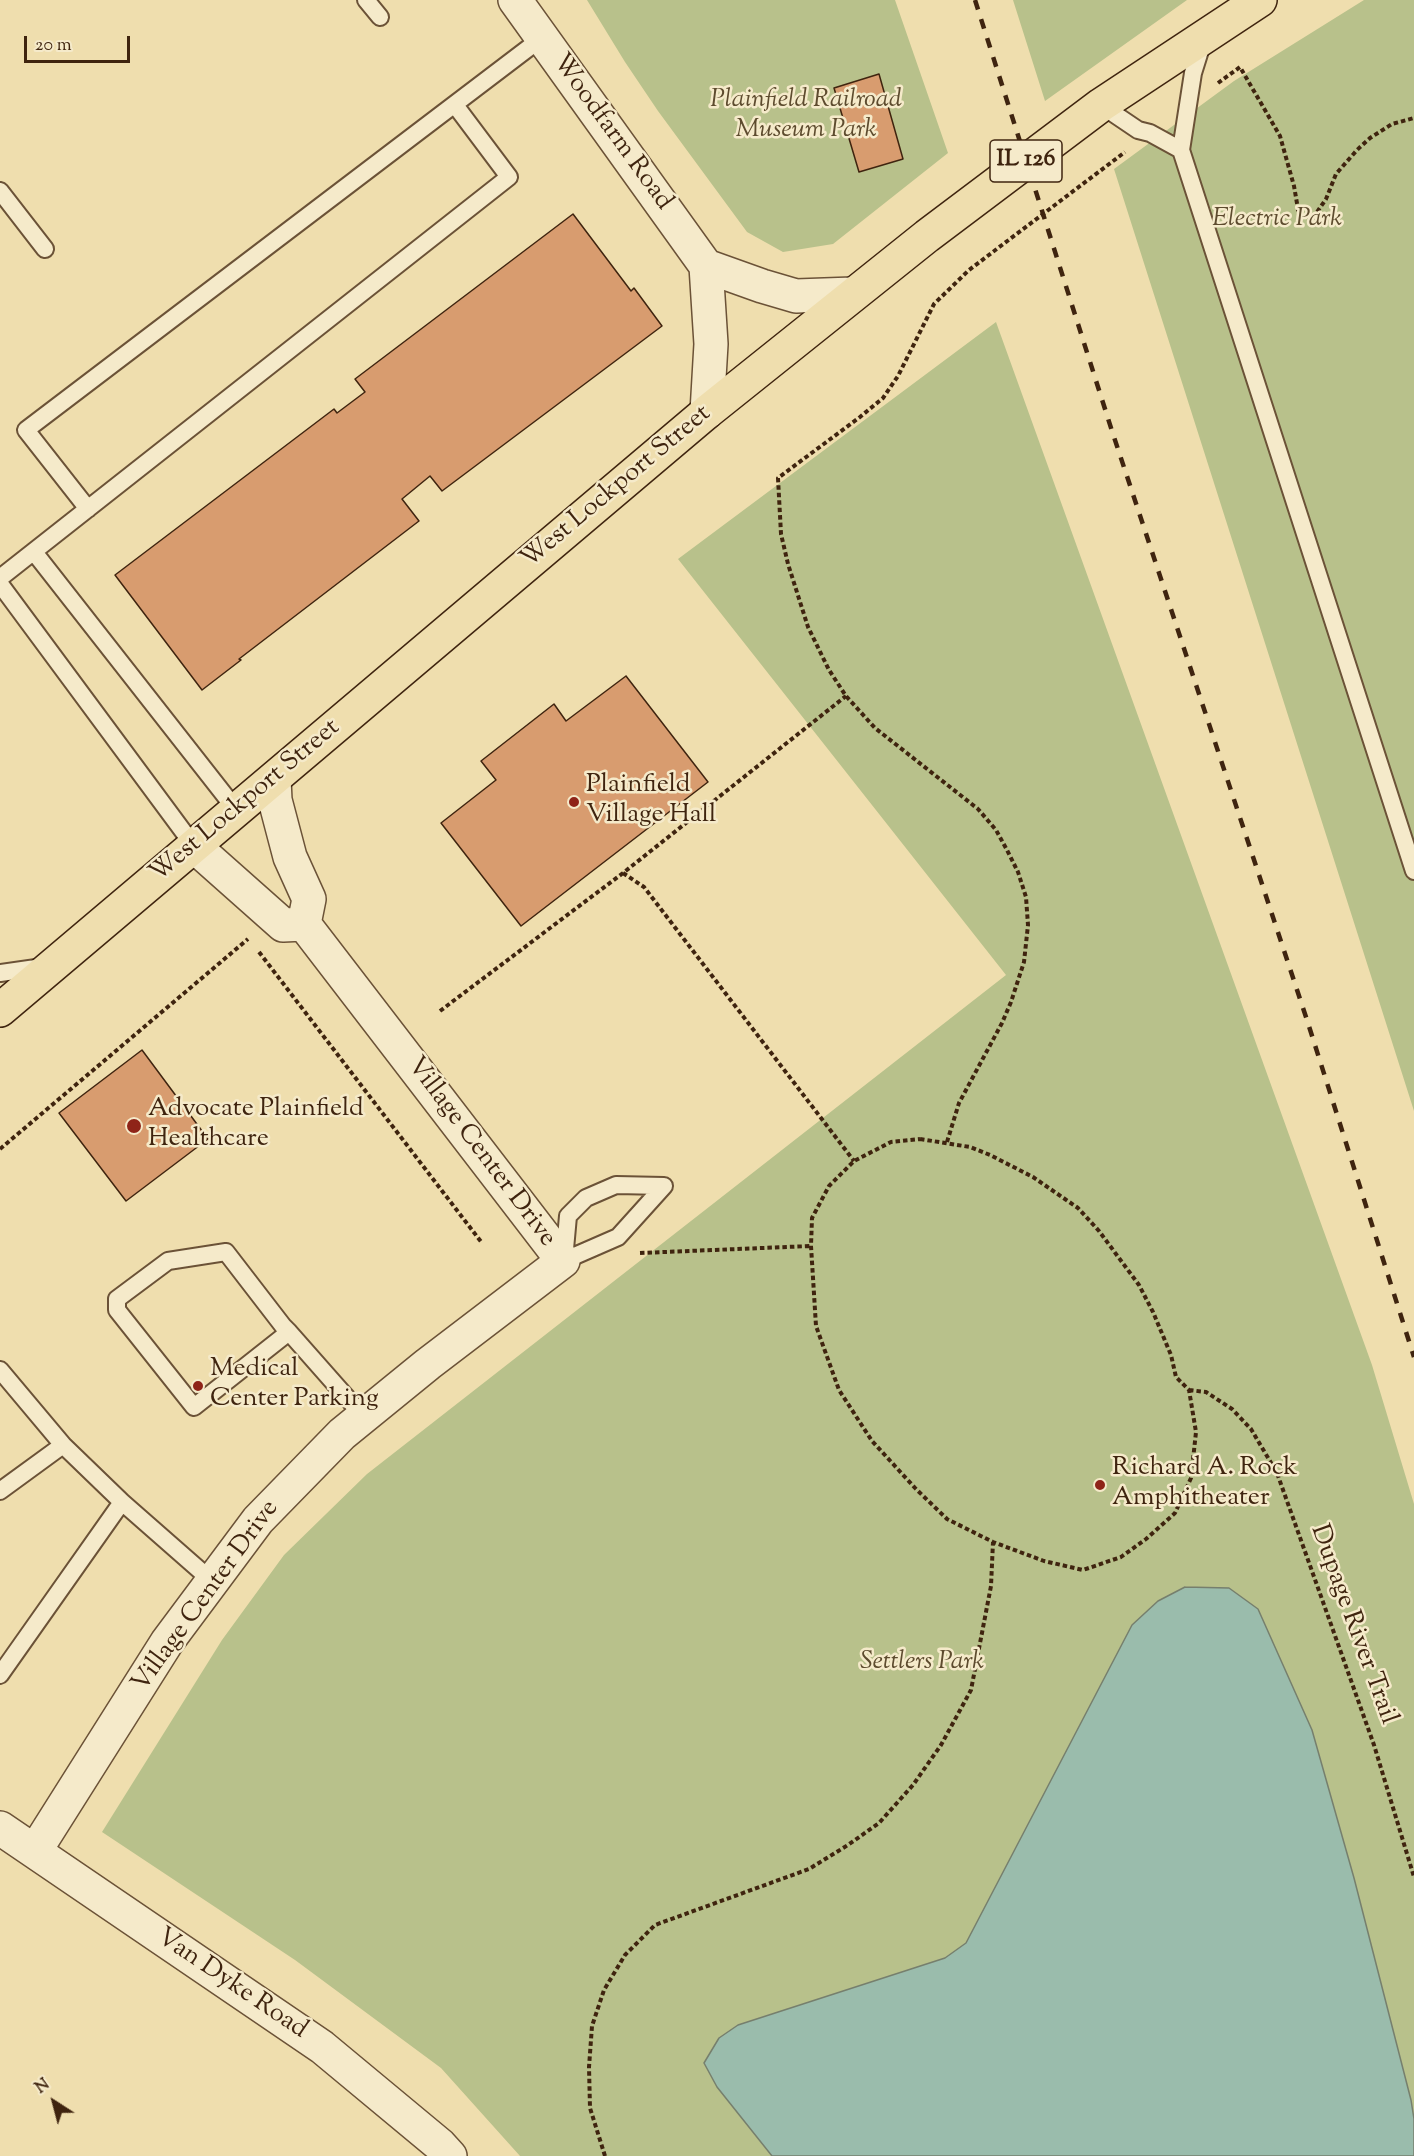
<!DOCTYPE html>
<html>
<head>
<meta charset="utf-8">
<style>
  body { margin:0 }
  #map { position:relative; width:1414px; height:2156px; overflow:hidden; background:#efdeae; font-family:"Sorts Mill Goudy",serif }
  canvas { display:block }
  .north { position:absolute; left:24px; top:2072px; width:60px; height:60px; -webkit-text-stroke:4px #f5eaca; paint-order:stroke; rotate:324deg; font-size:16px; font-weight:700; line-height:24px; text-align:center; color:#3f240f }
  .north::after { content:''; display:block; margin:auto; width:21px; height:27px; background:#3f240f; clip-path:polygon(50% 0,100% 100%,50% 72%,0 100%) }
  .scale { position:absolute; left:24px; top:36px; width:106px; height:27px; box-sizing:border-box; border:3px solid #3f240f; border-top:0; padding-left:8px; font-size:18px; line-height:21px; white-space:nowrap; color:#3f240f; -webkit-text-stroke:4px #f5eaca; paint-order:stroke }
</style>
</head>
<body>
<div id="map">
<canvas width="1414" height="2156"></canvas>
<div class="north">N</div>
<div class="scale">20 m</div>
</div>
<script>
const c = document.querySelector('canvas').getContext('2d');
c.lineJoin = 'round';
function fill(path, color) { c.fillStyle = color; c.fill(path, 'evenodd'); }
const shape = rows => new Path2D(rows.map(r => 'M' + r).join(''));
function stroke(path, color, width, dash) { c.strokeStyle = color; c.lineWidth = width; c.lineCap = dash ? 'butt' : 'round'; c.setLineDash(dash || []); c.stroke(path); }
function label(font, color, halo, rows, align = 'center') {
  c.font = font + ' "Sorts Mill Goudy",serif'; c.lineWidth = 5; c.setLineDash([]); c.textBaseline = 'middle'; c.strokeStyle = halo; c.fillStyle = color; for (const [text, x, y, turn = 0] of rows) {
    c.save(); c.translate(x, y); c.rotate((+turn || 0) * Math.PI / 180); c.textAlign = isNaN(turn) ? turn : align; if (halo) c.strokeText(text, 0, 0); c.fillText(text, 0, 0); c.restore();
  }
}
const green = shape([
  [587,0,895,0,948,153,833,244,783,252,747,232,658,111,625,62],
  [1013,0,1187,0,1045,101],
  [1364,0,1414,0,1414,1111,1114,169,1234,81],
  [996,322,1372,1365,1414,1504,1414,2156,520,2156,441,2068,295,1960,102,1832,222,1640,284,1555,367,1474,1006,975,678,559]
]);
const water = shape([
  [1185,1587,1229,1588,1258,1609,1312,1730,1354,1878,1411,2100,1414,2119,1414,2156,772,2156,717,2087,704,2063,719,2038,738,2025,945,1958,966,1943,1132,1625,1158,1601,1185,1587]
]);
const building = shape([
  [879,74,903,159,859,172,834,88,879,74],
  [573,214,631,291,634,288,662,326,442,491,430,476,402,499,419,521,239,659,241,660,202,690,115,575,334,409,337,413,365,392,355,379,573,214],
  [626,676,708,782,521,926,441,823,496,780,481,761,554,704,566,721,626,676],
  [142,1050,208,1139,126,1201,59,1113,142,1050]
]);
const path = shape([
  [1218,83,1240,67,1280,136,1294,186,1299,215,1313,218,1326,199,1336,174,1357,150,1370,138,1392,124,1414,118],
  [623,873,644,887,854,1161],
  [259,952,482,1243],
  [440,1011,623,873,846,696],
  [920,1139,970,1147,990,1155,1033,1177,1078,1208,1099,1231,1139,1285,1153,1312,1171,1355,1176,1377,1189,1390,1196,1432,1191,1478,1175,1513,1146,1539,1121,1557,1083,1570,1044,1561,993,1542,947,1519,916,1489,872,1441,839,1390,816,1326,811,1246,812,1218,829,1186,854,1161,891,1142,920,1139],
  [947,1142,959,1103,1002,1023,1011,1002,1024,962,1028,925,1026,897,1018,872,1007,850,996,830,978,809,875,728,846,696,829,670,808,627,788,564,781,534,778,478,860,417,883,398,898,376,934,304,969,270,1125,152],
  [0,1149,248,939],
  [640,1253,811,1246],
  [1189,1390,1206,1392,1232,1409,1251,1429,1277,1473,1374,1745,1414,1877],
  [605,2156,590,2108,589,2067,592,2026,604,1990,625,1955,655,1925,809,1869,848,1845,879,1823,913,1785,941,1745,971,1690,991,1586,993,1542]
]);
const service = shape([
  [366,0,380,17],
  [1203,41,1193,73,1181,150,1414,871],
  [1101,105,1138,130,1150,133,1181,150],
  [0,191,45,249],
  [88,509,26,430,543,37],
  [34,552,237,811],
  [0,578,509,177,455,105],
  [0,584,194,846],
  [0,973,43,967],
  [564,1260,568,1216,586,1198,616,1185,664,1186],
  [563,1261,618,1237,664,1186],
  [289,1332,194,1407,117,1310,117,1299,168,1261,226,1252,283,1326,289,1332,364,1417],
  [0,1370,63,1445],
  [0,1491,63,1445,122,1502,212,1581],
  [0,1675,122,1502]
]);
const minor = shape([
  [515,0,706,266,711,344,707,412],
  [706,266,762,286,796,296,853,294],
  [194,846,283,925,304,924],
  [0,1828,322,2047,440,2145,450,2156],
  [35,1851,167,1642,258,1520,342,1434,428,1364,563,1261,304,924,309,899,290,857,275,800,274,779]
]);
const primary = shape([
  [0,1010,707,412,927,236,1101,105,1260,0]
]);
const rail = shape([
  [975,0,1112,431,1307,1020,1414,1357]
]);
const markers = [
  [574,802,6,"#8f2418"],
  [134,1126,8,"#8f2418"],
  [198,1386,6,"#8f2418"],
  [1100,1485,6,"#8f2418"]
];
const shields = [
  [1026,161,72]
];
const shieldNames = [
  ["IL 126",1026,161]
];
const parkNames = [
  ["Plainfield Railroad",806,102],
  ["Museum Park",806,132],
  ["Electric Park",1277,221],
  ["Settlers Park",922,1664]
];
const streetNames = [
  ["Woodfarm Road",611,133,54],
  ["West Lockport Street",617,488,-40],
  ["West Lockport Street",246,802,-40],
  ["Village Center Drive",480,1153,53],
  ["Village Center Drive",207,1597,-54],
  ["Dupage River Trail",1352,1625,70],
  ["Van Dyke Road",231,1985,34]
];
const poiNames = [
  ["Plainfield",586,787],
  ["Village Hall",586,817],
  ["Advocate Plainfield",148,1111],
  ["Healthcare",148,1141],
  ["Medical",210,1371],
  ["Center Parking",210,1401],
  ["Richard A. Rock",1112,1470],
  ["Amphitheater",1112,1500]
];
fill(green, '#b8c18b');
fill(water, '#9abcac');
stroke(water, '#767f6d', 1.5);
fill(building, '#d89c6f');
stroke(building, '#3f240f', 1.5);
stroke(service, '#6b5237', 20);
stroke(minor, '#6b5237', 36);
stroke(primary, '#3f240f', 36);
stroke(path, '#3f240f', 4, [4.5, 3]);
stroke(service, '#f5eaca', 16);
stroke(minor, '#f5eaca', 33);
stroke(primary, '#efdeae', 33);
stroke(rail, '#3f240f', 4.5, [10, 10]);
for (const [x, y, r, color] of markers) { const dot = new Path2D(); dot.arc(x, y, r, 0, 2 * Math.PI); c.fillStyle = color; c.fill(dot); stroke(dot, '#f5eaca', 2); }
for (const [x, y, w] of shields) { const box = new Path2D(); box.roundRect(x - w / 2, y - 21, w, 42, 4.5); c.fillStyle = '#f5eaca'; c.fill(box); stroke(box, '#3f240f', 1.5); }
label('bold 24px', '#3f240f', null, shieldNames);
label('italic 26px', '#5d4b2e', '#f5eaca', parkNames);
label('26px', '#3f240f', '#f5eaca', streetNames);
label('26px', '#3f240f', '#f5eaca', poiNames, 'left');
</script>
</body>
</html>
